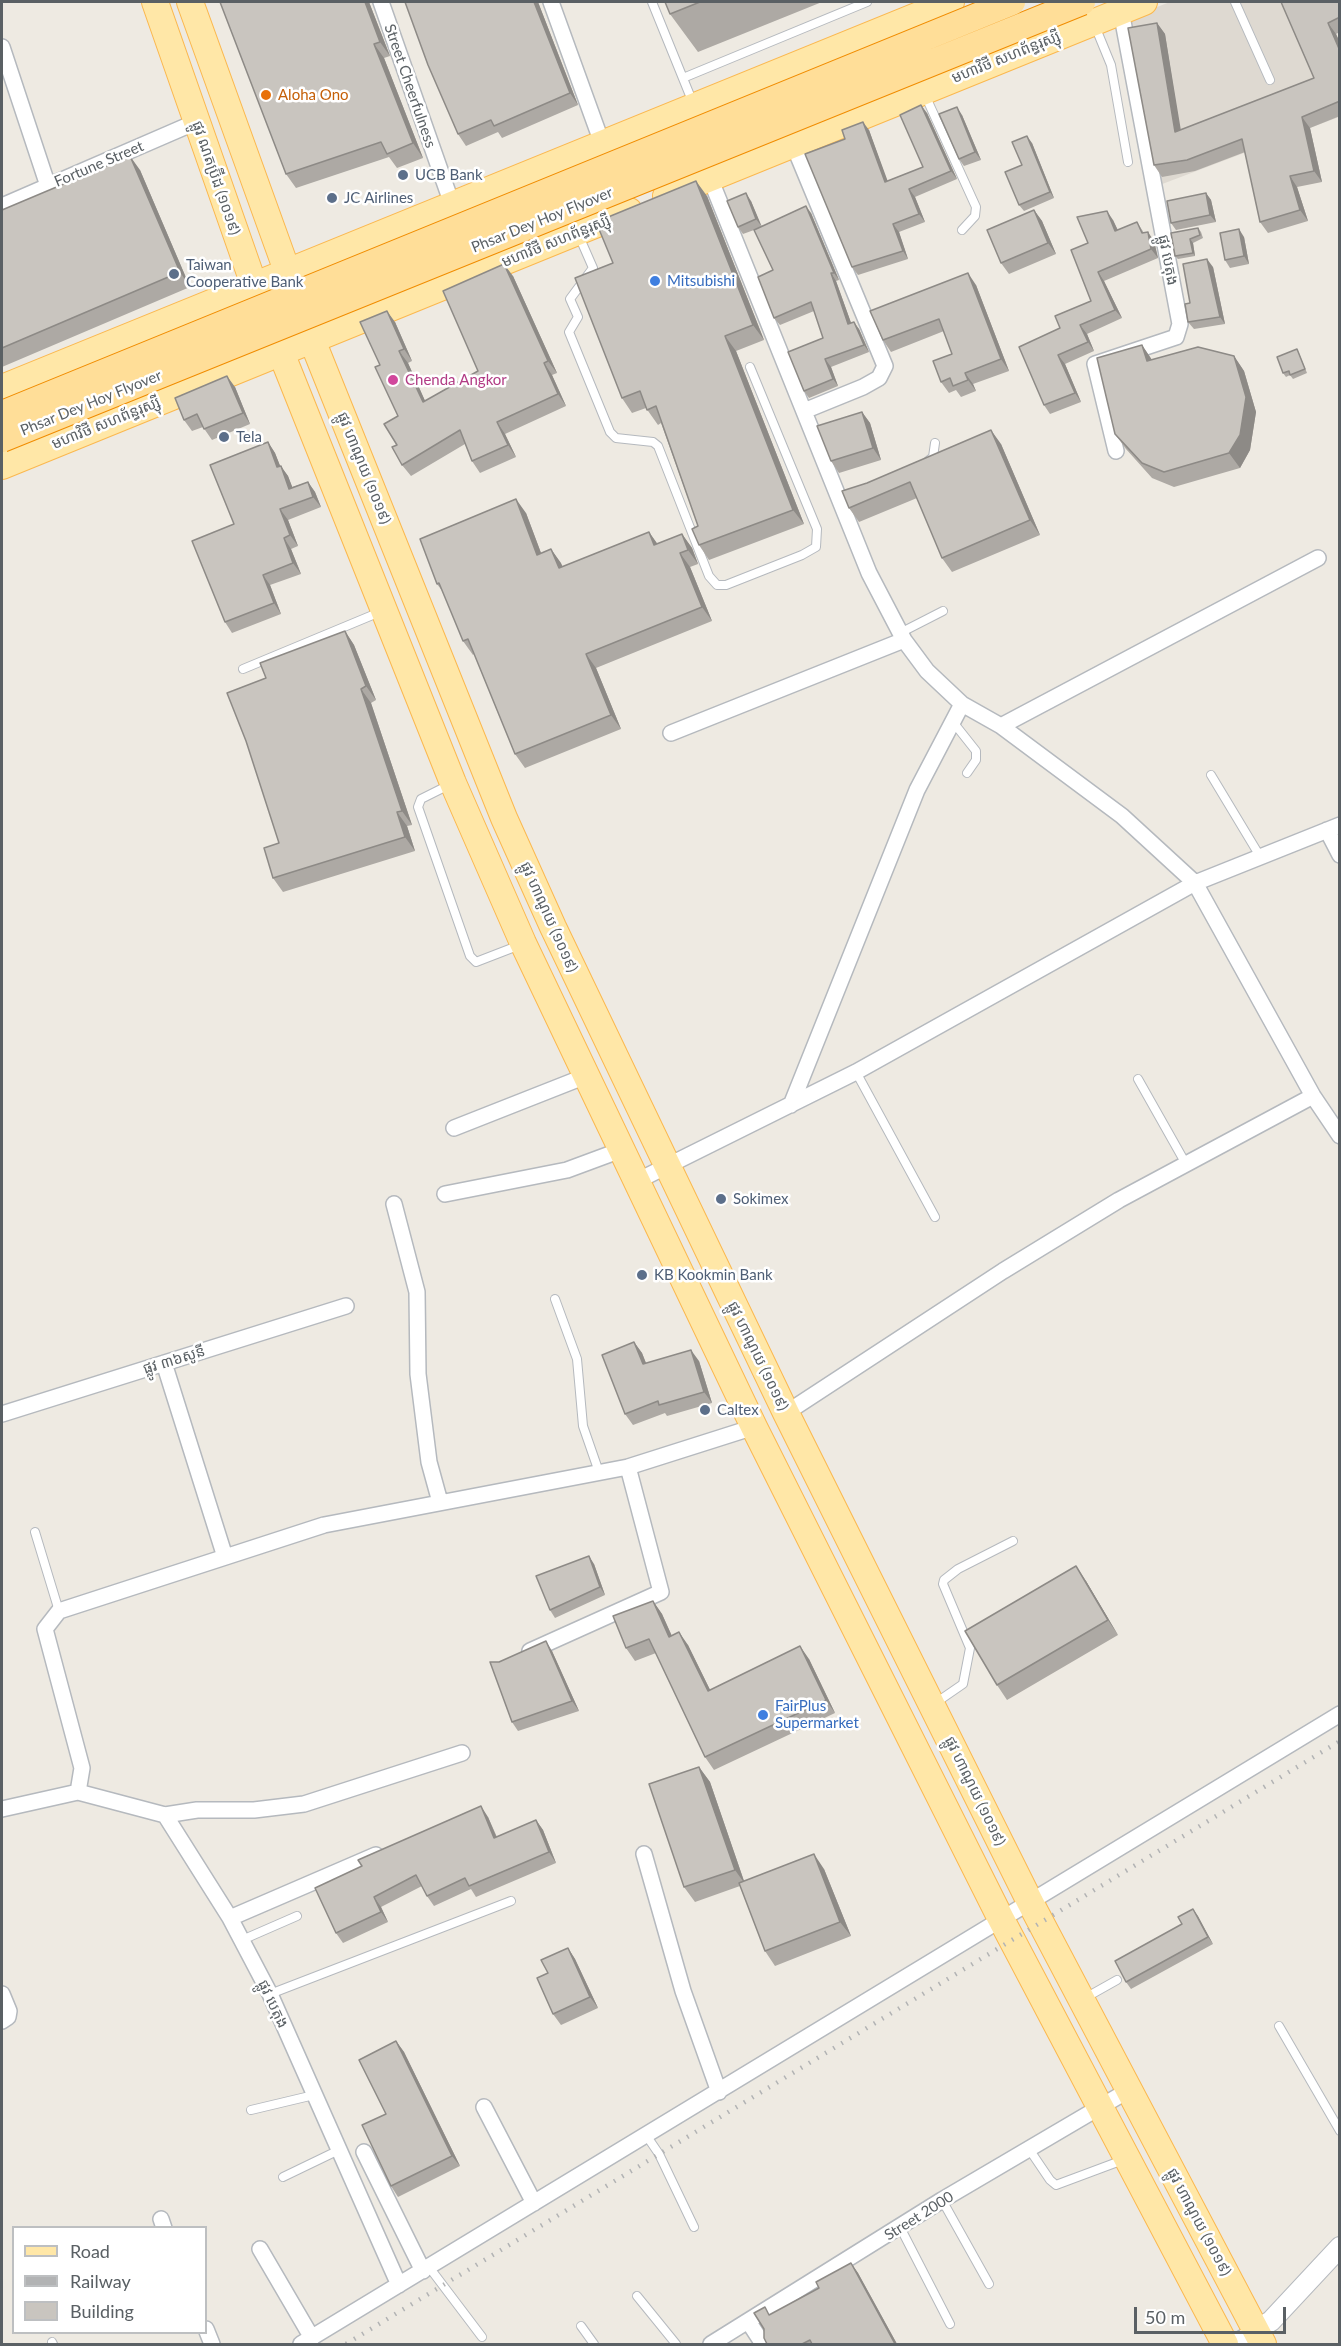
<!DOCTYPE html>
<html>
<head>
<meta charset="utf-8">
<style>
  body { margin:0 }
  #map { position:relative; width:1341px; height:2346px; overflow:hidden; background:#eeeae2; font-family:Lato,sans-serif }
  canvas { display:block }
  .frame { position:absolute; inset:0; border:3px solid #5a6064; pointer-events:none }
  .legend { position:absolute; left:12px; top:2226px; width:195px; height:108px; box-sizing:border-box; background:#fff; border:2px solid #bdbfc1; margin:0; padding:8px 10px; list-style:none; font-size:18px; color:#5a6064 }
  .legend li { display:flex; align-items:center; gap:12px; height:30px }
  .legend b { width:30px; border:2px solid #bdbfc1 }
  .scale { position:absolute; left:1134px; top:2307px; width:152px; height:27px; box-sizing:border-box; border:3px solid #5a6064; border-top:0; padding-left:8px; font-size:18px; line-height:21px; white-space:nowrap; color:#5a6064; -webkit-text-stroke:4px #fff; paint-order:stroke }
</style>
</head>
<body>
<div id="map">
<canvas width="1341" height="2346"></canvas>
<div class="frame"></div>
<ul class="legend">
<li><b style="height:8px;background:#ffe7a7"></b>Road</li>
<li><b style="height:8px;background:#b2b3b4"></b>Railway</li>
<li><b style="height:16px;background:#c9c5bf"></b>Building</li>
</ul>
<div class="scale">50 m</div>
</div>
<script>
const c = document.querySelector('canvas').getContext('2d');
c.lineJoin = 'round';
function fill(path, color) { c.fillStyle = color; c.fill(path, 'evenodd'); }
const shape = rows => new Path2D(rows.map(r => 'M' + r).join(''));
function stroke(path, color, width, dash) { c.strokeStyle = color; c.lineWidth = width; c.lineCap = dash ? 'butt' : 'round'; c.setLineDash(dash || []); c.stroke(path); }
function label(font, color, halo, rows, align = 'center') {
  c.font = font + ' Lato,"Noto Sans Khmer",sans-serif'; c.lineWidth = 5; c.setLineDash([]); c.textBaseline = 'middle'; c.strokeStyle = halo; c.fillStyle = color; for (const [text, x, y, turn = 0] of rows) {
    c.save(); c.translate(x, y); c.rotate((+turn || 0) * Math.PI / 180); c.textAlign = isNaN(turn) ? turn : align; if (halo) c.strokeText(text, 0, 0); c.fillText(text, 0, 0); c.restore();
  }
}
const education = shape([
  [1170,2,1322,2,1339,40,1339,117,1157,186,1131,17]
]);
const service = shape([
  [652,2,693,103],
  [1235,2,1270,80],
  [1095,26,1111,65,1128,162],
  [683,78,867,2],
  [925,95,976,207,975,216,962,230],
  [579,236,593,268,570,299,578,317,569,332,610,432,616,438,653,442,658,446,709,576,717,585,726,585,802,555,816,547,817,529,750,367],
  [928,461,933,457,935,443],
  [900,633,943,611],
  [243,669,380,612],
  [953,722,976,751,976,760,967,773],
  [1211,775,1261,858],
  [449,785,421,799,418,807,470,956,476,962,520,945],
  [856,1072,935,1217],
  [1138,1079,1186,1164],
  [555,1299,577,1359,583,1426,599,1472],
  [35,1532,59,1611],
  [934,1704,963,1684,970,1648,943,1584,944,1580,958,1569,1013,1541],
  [242,1940,297,1916],
  [270,1994,511,1901],
  [1085,1998,1117,1980],
  [1279,2026,1340,2131],
  [251,2110,314,2095],
  [646,2135,659,2154,694,2227],
  [1029,2149,1050,2180,1056,2185,1123,2160],
  [283,2177,339,2150],
  [942,2200,989,2284],
  [900,2227,950,2324],
  [429,2267,482,2337],
  [637,2296,676,2344],
  [581,2326,594,2344],
  [52,2342,53,2344]
]);
const minor = shape([
  [381,2,452,204],
  [551,2,602,143],
  [2,47,48,186],
  [793,144,885,366,879,378,863,387,804,411],
  [710,178,869,573,904,640,927,671,962,704,1001,726,1122,816,1195,883,1313,1096,1340,1136],
  [2,206,196,122],
  [1116,451,1095,364,1176,337,1180,324,1121,11],
  [1001,726,1318,558],
  [671,733,904,640],
  [1327,830,1340,855],
  [791,1105,917,790,962,704],
  [454,1128,586,1076],
  [635,1182,856,1072,1195,883,1340,825],
  [445,1194,567,1170,621,1150],
  [394,1204,417,1292,418,1374,429,1462,440,1502],
  [164,1363,225,1557],
  [786,1413,1003,1271,1119,1200,1313,1096],
  [2,1414,346,1306],
  [530,1651,661,1592,628,1467],
  [78,1792,82,1768,45,1629,59,1611,324,1525,628,1467,754,1427],
  [2,1809,78,1792,165,1815,230,1918,270,1994,399,2285],
  [165,1815,197,1810,254,1810,304,1804,462,1753],
  [644,1854,683,1991,719,2092],
  [230,1918,376,1855],
  [2,1994,9,2011,8,2017,2,2021],
  [484,2107,534,2203],
  [364,2152,423,2271],
  [161,2219,164,2228],
  [260,2249,312,2338],
  [748,2321,763,2344],
  [206,2329,212,2344],
  [301,2344,1340,1714],
  [711,2344,942,2200,1129,2090],
  [1232,2344,1256,2330]
]);
const tertiary = shape([
  [1256,2330,1271,2321,1340,2247]
]);
const primary = shape([
  [155,2,254,285,453,783,523,943,754,1427,1001,1919,1225,2344],
  [190,2,312,340,504,818,553,927,786,1413,1030,1902,1263,2344],
  [666,196,1144,2],
  [2,388,951,2],
  [2,466,629,211]
]);
const rail = shape([
  [346,2344,1340,1741]
]);
const trunkBridge = shape([
  [2,414,1012,2],
  [2,439,1082,2]
]);
const wall = shape([
  [220,2,369,2,390,56,384,58,423,158,397,168,389,157,296,188,286,174],
  [538,2,578,105,502,138,498,132,466,146,458,134],
  [665,2,822,2,698,52,670,14],
  [1281,2,1340,2,1340,32,1336,34,1340,43,1340,116,1310,128,1322,182,1297,187,1308,221,1268,233,1260,222,1245,152,1195,171,1162,177,1154,165,1157,23,1165,34,1180,130,1314,78],
  [927,113,957,179,915,197,925,222,899,232,908,259,858,275,852,267,869,130,887,181,923,167],
  [962,115,981,160,964,166,959,159],
  [1032,143,1054,198,1024,211,1019,205,1022,165],
  [140,170,190,287,2,367,2,210],
  [1206,193,1211,200,1216,222,1176,230,1171,223],
  [707,196,764,340,736,351,804,524,709,560,699,545,698,526,661,423,658,425,646,408,632,413,622,398,613,263],
  [751,201,761,226,811,213,839,280,836,281,851,323,859,329,869,352,831,367,838,386,809,398,804,391,823,338,814,311,780,325,774,318,773,270,754,230,743,234,738,227],
  [1034,210,1042,221,1056,254,1009,274,1001,263],
  [1113,220,1118,230,1137,222,1144,233,1154,241,1158,258,1104,281,1122,318,1087,334,1094,351,1065,364,1081,402,1050,414,1044,405,1060,328,1091,301,1088,243],
  [1198,228,1201,232,1203,238,1193,243,1195,256,1178,259,1175,256],
  [1244,237,1249,264,1230,268,1225,260],
  [1213,267,1225,324,1194,329,1188,322,1190,303],
  [513,276,557,373,552,375,566,406,505,434,516,457,480,473,472,461,465,444,411,476,402,465,397,445,398,416,380,365,395,322,412,361,408,363,425,401,478,371],
  [976,285,1009,371,973,384,976,391,961,397,956,390,949,393,941,382,952,354,944,331,891,352,883,340],
  [1142,345,1152,360,1234,356,1244,371,1256,412,1250,450,1240,468,1174,487,1152,478,1126,449,1115,434],
  [1297,349,1299,353,1307,373,1293,379,1290,375,1286,377,1283,373],
  [235,387,250,424,212,440,203,427,192,431,184,420],
  [862,412,870,423,881,460,839,473,831,461],
  [268,442,275,453,280,466,288,476,292,487,308,482,315,492,321,507,288,520,298,546,291,549,301,574,270,585,281,614,232,633,225,622,234,524],
  [1001,444,1040,535,952,572,942,558,917,498,859,522,849,508],
  [526,513,541,553,551,549,563,567,649,532,657,544,682,534,692,548,698,564,690,567,712,621,596,668,621,729,525,768,515,754,474,654,473,655,463,641,443,592,437,584],
  [345,631,354,645,376,700,371,703,412,825,407,826,415,851,283,892,273,878,279,843,246,741,266,678],
  [634,1342,642,1353,646,1363,699,1361,712,1403,667,1416,665,1413,633,1425,625,1414],
  [594,1564,605,1595,555,1618,550,1610],
  [1086,1581,1118,1635,1007,1700,997,1685],
  [653,1601,662,1614,672,1636,688,1645,710,1690,809,1659,835,1713,714,1770,705,1757,656,1653,635,1661,626,1648],
  [552,1651,579,1711,518,1731,512,1722,499,1662],
  [699,1767,710,1782,744,1881,824,1869,851,1936,775,1966,765,1951,740,1886,695,1902,684,1887],
  [488,1817,497,1837,536,1820,543,1830,556,1863,476,1897,471,1889,434,1906,427,1896,422,1886,381,1907,388,1922,343,1943,336,1933,315,1888],
  [1193,1909,1213,1944,1131,1989,1126,1982,1182,1924],
  [568,1948,575,1959,598,2008,561,2025,553,2014,548,1973],
  [396,2041,404,2052,460,2166,398,2197,391,2186,386,2114],
  [851,2263,858,2273,897,2344,767,2344,770,2315,819,2288]
]);
const shadedWall = shape([
  [365,2,369,2,390,56,380,42],
  [534,2,538,2,578,105,570,93],
  [1157,23,1165,34,1183,143,1175,132],
  [1328,23,1336,34,1340,43,1340,51],
  [374,44,384,58,423,158,413,143],
  [921,105,927,113,957,179,951,171],
  [957,107,962,115,981,160,975,152],
  [1302,117,1310,128,1322,182,1314,171],
  [863,122,869,130,891,190,885,182],
  [1027,136,1032,143,1054,198,1050,192],
  [130,156,140,170,190,287,180,272],
  [1290,176,1297,187,1308,221,1300,210],
  [696,181,707,196,764,340,753,325],
  [909,189,915,197,925,222,919,214],
  [746,193,751,201,762,227,756,219],
  [1206,193,1211,200,1216,222,1210,215],
  [806,206,811,213,839,280,834,273],
  [1034,210,1042,221,1056,254,1048,243],
  [1107,211,1113,220,1122,240,1115,231],
  [893,224,899,232,908,259,903,251],
  [1239,229,1244,237,1249,264,1244,256],
  [1148,232,1154,241,1158,258,1151,249],
  [1190,239,1193,243,1195,256,1193,253],
  [1207,259,1213,267,1225,324,1220,317],
  [504,264,513,276,557,373,548,361],
  [1098,272,1104,281,1122,318,1115,310],
  [831,273,836,281,854,331,848,324],
  [968,273,976,285,1009,371,1001,359],
  [387,311,395,322,412,361,404,349],
  [854,322,859,329,869,352,864,345],
  [1080,325,1087,334,1094,351,1088,342],
  [725,336,736,351,804,524,793,510],
  [1142,345,1152,360,1147,361],
  [399,351,408,363,431,414,423,402],
  [1058,355,1065,364,1081,402,1075,393],
  [1234,356,1244,371,1256,412,1250,450,1240,468,1229,453],
  [825,359,831,367,838,386,833,379],
  [544,363,552,375,566,406,558,394],
  [965,373,973,384,976,391,968,380],
  [227,376,235,387,250,424,243,413],
  [862,412,870,423,881,460,873,448],
  [497,422,505,434,516,457,508,445],
  [991,430,1001,444,1040,535,1030,520],
  [268,442,275,453,285,478,277,467],
  [281,466,288,476,297,499,289,489],
  [308,482,315,492,321,507,313,497],
  [516,499,526,513,547,569,537,555],
  [280,509,288,520,298,546,290,535],
  [649,532,659,546,654,545],
  [682,534,692,548,698,564,688,550],
  [284,538,291,549,301,574,293,563],
  [551,549,561,563,569,582,559,568],
  [680,553,690,567,712,621,702,607],
  [263,575,270,585,281,614,274,603],
  [345,631,354,645,376,700,366,686],
  [586,654,596,668,621,729,611,715],
  [361,689,371,703,412,825,402,811],
  [397,812,407,826,415,851,405,837],
  [634,1342,642,1353,651,1376,643,1364],
  [691,1350,699,1361,712,1403,704,1392],
  [589,1556,594,1564,605,1595,600,1587],
  [1076,1566,1086,1581,1118,1635,1108,1620],
  [653,1601,662,1614,678,1650,669,1637],
  [679,1632,688,1645,717,1704,708,1691],
  [546,1641,552,1651,579,1711,572,1701],
  [800,1646,809,1659,835,1713,826,1700],
  [699,1767,710,1782,745,1884,735,1870],
  [481,1806,488,1817,501,1848,494,1838],
  [536,1820,543,1830,556,1863,549,1852],
  [814,1854,824,1869,851,1936,840,1922],
  [374,1897,381,1907,388,1922,381,1912],
  [1193,1909,1198,1916,1213,1944,1208,1937],
  [568,1948,575,1959,598,2008,590,1997],
  [396,2041,404,2052,460,2166,452,2156],
  [851,2263,858,2273,897,2344,895,2344]
]);
const building = shape([
  [220,2,365,2,380,42,374,44,413,143,387,154,381,142,286,174,220,2],
  [405,2,534,2,570,93,494,126,491,120,458,134,428,65,405,2],
  [665,2,700,2,670,14,665,2],
  [1281,2,1340,2,1340,17,1328,23,1340,51,1340,101,1302,117,1314,171,1290,176,1300,210,1260,222,1242,139,1187,160,1154,165,1128,28,1157,23,1175,132,1314,78,1281,2],
  [921,105,951,171,909,189,919,214,893,224,903,251,852,267,805,154,845,139,842,130,863,122,885,182,923,167,900,115,921,105],
  [957,107,975,152,959,159,939,114,957,107],
  [1027,136,1050,192,1019,205,1005,172,1022,165,1012,142,1027,136],
  [130,156,180,272,2,348,2,210,130,156],
  [696,181,753,325,725,336,793,510,699,545,692,529,698,526,656,406,647,410,640,391,622,398,575,278,613,263,596,222,696,181],
  [746,193,756,219,738,227,727,201,746,193],
  [1206,193,1210,215,1171,223,1167,201,1206,193],
  [806,206,834,273,831,273,848,324,854,322,864,345,825,359,833,379,804,391,788,352,823,338,811,302,774,318,758,277,773,270,754,230,806,206],
  [1034,210,1048,243,1001,263,987,230,1034,210],
  [1107,211,1115,231,1137,222,1142,233,1148,232,1151,249,1098,272,1115,310,1080,325,1088,342,1058,355,1075,393,1044,405,1019,347,1060,328,1055,316,1091,301,1071,250,1088,243,1077,217,1107,211],
  [1198,228,1200,235,1190,239,1193,253,1175,256,1171,233,1198,228],
  [1239,229,1244,256,1225,260,1220,233,1239,229],
  [1207,259,1220,317,1188,322,1185,304,1190,303,1183,264,1207,259],
  [504,264,548,361,544,363,558,394,497,422,508,445,472,461,460,430,402,465,392,447,397,445,384,424,398,416,375,367,380,365,360,322,387,311,404,349,399,351,423,402,478,371,443,291,504,264],
  [968,273,1001,359,965,373,968,380,953,386,950,378,941,382,933,361,952,354,939,319,883,340,870,311,968,273],
  [1142,345,1147,361,1198,347,1234,356,1246,397,1240,435,1229,453,1164,472,1142,463,1115,434,1097,358,1142,345],
  [1297,349,1305,369,1290,375,1289,371,1283,373,1277,357,1297,349],
  [227,376,243,413,204,429,197,414,184,420,175,398,227,376],
  [862,412,873,448,831,461,817,426,862,412],
  [991,430,1030,520,942,558,910,482,849,508,842,491,867,483,991,430],
  [268,442,277,467,281,466,289,489,308,482,313,497,280,509,290,535,284,538,293,563,263,575,274,603,225,622,192,541,234,524,210,465,268,442],
  [516,499,537,555,551,549,559,568,649,532,654,545,682,534,688,550,680,553,702,607,586,654,611,715,515,754,468,639,463,641,439,583,437,584,420,539,516,499],
  [345,631,366,686,361,689,402,811,397,812,405,837,273,878,264,848,279,843,246,741,227,693,266,678,260,663,345,631],
  [634,1342,643,1364,691,1350,704,1392,659,1405,658,1401,625,1414,602,1355,634,1342],
  [589,1556,600,1587,550,1610,536,1576,589,1556],
  [1076,1566,1108,1620,997,1685,965,1631,1076,1566],
  [653,1601,669,1637,679,1632,708,1691,800,1646,826,1700,705,1757,649,1639,626,1648,613,1616,653,1601],
  [546,1641,572,1701,512,1722,490,1662,499,1662,546,1641],
  [699,1767,735,1870,684,1887,649,1784,699,1767],
  [481,1806,494,1838,536,1820,549,1852,469,1886,465,1878,427,1896,416,1875,374,1897,381,1912,336,1933,315,1888,362,1866,358,1860,481,1806],
  [814,1854,840,1922,765,1951,739,1883,814,1854],
  [1193,1909,1208,1937,1126,1982,1115,1961,1182,1924,1178,1917,1193,1909],
  [568,1948,590,1997,553,2014,537,1978,548,1973,541,1960,568,1948],
  [396,2041,452,2156,391,2186,362,2125,386,2114,359,2060,396,2041],
  [851,2263,895,2344,812,2344,810,2340,802,2344,767,2344,764,2338,764,2329,754,2313,765,2307,769,2315,819,2288,816,2282,851,2263]
]);
const markers = [
  [266,95,6,"#e8710a"],
  [403,175,6,"#5c6f8a"],
  [332,198,6,"#5c6f8a"],
  [174,274,6,"#5c6f8a"],
  [655,281,6,"#3f7fe0"],
  [393,380,6,"#d1479c"],
  [224,437,6,"#5c6f8a"],
  [721,1199,6,"#5c6f8a"],
  [642,1275,6,"#5c6f8a"],
  [705,1410,6,"#5c6f8a"],
  [763,1715,6,"#3f7fe0"]
];
const streetNames = [
  ["មហាវិថី សហព័ន្ធរុស្ស៊ី",1006,57,-22],
  ["Street Cheerfulness",410,86,71],
  ["Fortune Street",99,164,-23],
  ["ផ្លូវ ណតប្រ៊ីដ (១០១៩)",216,178,71],
  ["Phsar Dey Hoy Flyover",542,220,-22],
  ["មហាវិថី សហព័ន្ធរុស្ស៊ី",556,241,-22],
  ["ផ្លូវ បេតុង",1168,260,79],
  ["Phsar Dey Hoy Flyover",91,403,-22],
  ["មហាវិថី សហព័ន្ធរុស្ស៊ី",106,423,-22],
  ["ផ្លូវ ហាណូយ (១០១៩)",364,468,68],
  ["ផ្លូវ ហាណូយ (១០១៩)",549,917,66],
  ["ផ្លូវ ហាណូយ (១០១៩)",758,1356,64],
  ["ផ្លូវ ៣៦សូនី",174,1360,-17],
  ["ផ្លូវ ហាណូយ (១០១៩)",975,1791,64],
  ["ផ្លូវ បេតុង",273,2004,65],
  ["Street 2000",919,2216,-32],
  ["ផ្លូវ ហាណូយ (១០១៩)",1199,2222,62]
];
const foodNames = [
  ["Aloha Ono",278,95]
];
const serviceNames = [
  ["UCB Bank",415,175],
  ["JC Airlines",344,198],
  ["Taiwan",186,265],
  ["Cooperative Bank",186,282],
  ["Tela",236,437],
  ["Sokimex",733,1199],
  ["KB Kookmin Bank",654,1275],
  ["Caltex",717,1410]
];
const shopNames = [
  ["Mitsubishi",667,281],
  ["FairPlus",775,1706],
  ["Supermarket",775,1723]
];
const hotelNames = [
  ["Chenda Angkor",405,380]
];
fill(education, '#ded9d1');
stroke(service, '#b5b9be', 10);
stroke(minor, '#b5b9be', 18);
stroke(tertiary, '#b5b9be', 22);
stroke(primary, '#fbb84f', 28);
stroke(service, '#fff', 8);
stroke(minor, '#fff', 15);
stroke(tertiary, '#fff', 20);
stroke(primary, '#ffe7a7', 26);
stroke(rail, '#b2b3b4', 4.5, [1.5, 8]);
stroke(trunkBridge, '#f18c00', 28, []);
stroke(trunkBridge, '#ffde98', 26);
fill(wall, '#ada9a4');
fill(shadedWall, '#8d8a86');
fill(building, '#c9c5bf');
stroke(building, '#8d8a86', 1.5);
for (const [x, y, r, color] of markers) { const dot = new Path2D(); dot.arc(x, y, r, 0, 2 * Math.PI); c.fillStyle = color; c.fill(dot); stroke(dot, '#fff', 2); }
label('15px', '#5a6064', '#fff', streetNames);
label('15px', '#c56008', '#fff', foodNames, 'left');
label('15px', '#4e5e75', '#fff', serviceNames, 'left');
label('15px', '#366cbe', '#fff', shopNames, 'left');
label('15px', '#b23c85', '#fff', hotelNames, 'left');
</script>
</body>
</html>
